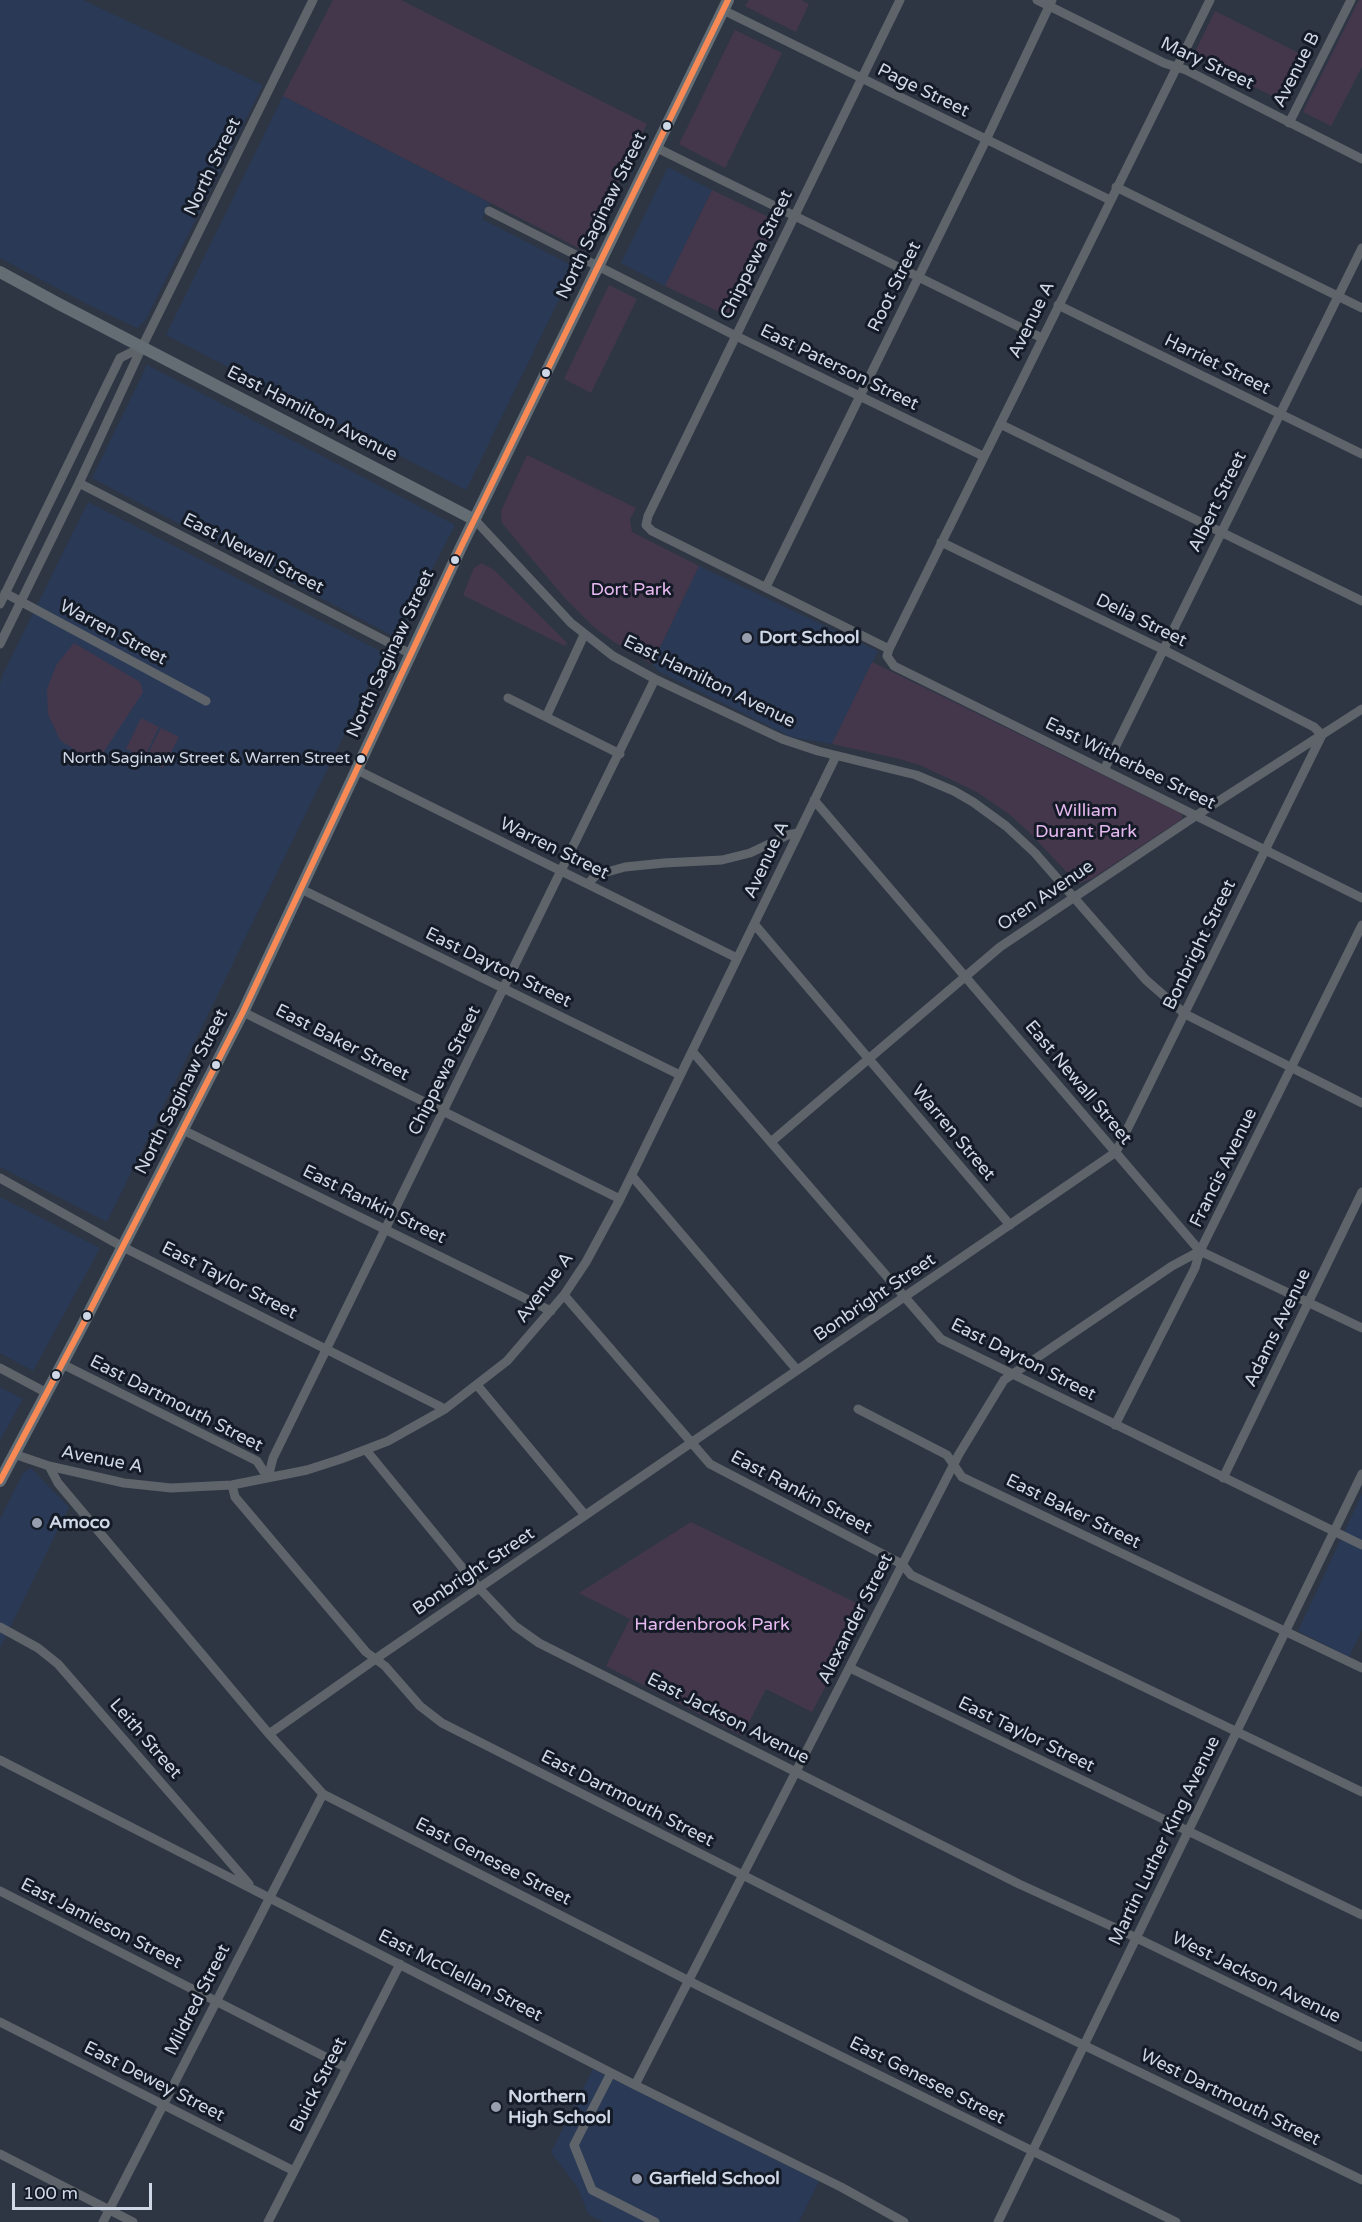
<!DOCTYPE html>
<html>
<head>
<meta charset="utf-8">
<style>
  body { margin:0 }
  #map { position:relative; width:1362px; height:2222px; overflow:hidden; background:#2e3644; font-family:"Varela Round",sans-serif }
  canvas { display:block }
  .scale { position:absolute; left:12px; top:2183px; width:140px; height:27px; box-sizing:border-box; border:3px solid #cfd8e7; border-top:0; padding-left:8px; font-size:18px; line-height:21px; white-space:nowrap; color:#cfd8e7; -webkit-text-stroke:4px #151b26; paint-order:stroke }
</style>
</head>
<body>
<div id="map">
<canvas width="1362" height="2222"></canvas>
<div class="scale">100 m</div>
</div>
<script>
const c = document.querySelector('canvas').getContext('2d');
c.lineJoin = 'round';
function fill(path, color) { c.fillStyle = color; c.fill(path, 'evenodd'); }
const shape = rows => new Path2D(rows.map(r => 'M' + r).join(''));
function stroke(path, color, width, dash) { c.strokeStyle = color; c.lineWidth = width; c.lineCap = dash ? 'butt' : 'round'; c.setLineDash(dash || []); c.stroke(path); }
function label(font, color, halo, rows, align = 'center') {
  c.font = font + ' "Varela Round",sans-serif'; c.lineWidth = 6; c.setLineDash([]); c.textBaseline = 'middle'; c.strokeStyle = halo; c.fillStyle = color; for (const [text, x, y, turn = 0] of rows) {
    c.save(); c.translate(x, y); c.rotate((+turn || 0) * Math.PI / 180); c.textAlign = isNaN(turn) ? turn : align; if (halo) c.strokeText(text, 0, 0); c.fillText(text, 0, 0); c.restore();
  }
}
const built = shape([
  [0,0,83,0,263,85,145,321,137,328,91,306,0,258],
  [283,96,490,203,482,219,575,267,466,490,166,335],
  [668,167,712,190,665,286,621,263],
  [147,365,455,525,397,638,92,478],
  [88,502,384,653,107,1222,0,1167,0,685,2,676],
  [699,566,878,651,832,744,791,737,658,671,652,664],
  [0,1197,100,1248,33,1371,0,1353],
  [0,1387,23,1399,0,1440],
  [31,1468,69,1507,0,1648,0,1519,23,1473],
  [1362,1494,1362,1630,1349,1657,1298,1631],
  [593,2069,819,2181,799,2222,603,2222,588,2214,578,2188,551,2152]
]);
const green = shape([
  [333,0,401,0,647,124,584,251,283,96],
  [749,0,801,0,809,4,796,32,745,6],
  [1359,0,1362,0,1362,67,1331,126,1303,112],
  [1215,11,1309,58,1286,103,1193,56],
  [735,30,782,53,725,168,679,144],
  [712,190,777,221,730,317,665,286],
  [609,285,637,299,591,393,564,379],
  [527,455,636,508,630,519,632,532,699,566,652,664,614,642,595,628,563,596,502,523,501,511],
  [482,563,494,570,567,643,565,646,463,595,474,568],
  [74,643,140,682,143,692,99,759,81,754,60,740,48,714,47,689,57,664],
  [872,662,1182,814,1182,819,1093,878,1078,884,1029,832,1009,814,977,792,922,766,896,758,832,744],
  [141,718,159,727,144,758,126,749],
  [161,728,179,737,163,768,145,759],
  [691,1522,867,1608,812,1712,766,1689,742,1736,606,1666,630,1619,579,1593]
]);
const minor = shape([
  [1037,0,1164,63,1186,70,1362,159],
  [1210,0,889,649,887,656,894,666,1362,898],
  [723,10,1110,200],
  [1289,123,1351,0],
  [655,147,1042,338],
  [1116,187,1362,308],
  [489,211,736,336,983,456],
  [1058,305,1362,454],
  [1000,424,1362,601],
  [79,483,411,654],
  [475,520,571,623,613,656,655,679,782,739,818,751,916,775,954,791,973,802,1006,826,1035,853,1146,980,1185,1014,1362,1103],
  [766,587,986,140,1052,0],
  [5,593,206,701],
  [0,604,120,358,142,347],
  [0,644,79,483,142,347,313,0],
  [889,649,652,531,646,525,648,516,900,0],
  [508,698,620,754],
  [546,717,584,635],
  [357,770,737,958],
  [1104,770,1362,248],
  [814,800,1200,1251,1362,1328],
  [588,884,596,875,625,867,664,863,722,860,750,853,788,835,798,833],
  [301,889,680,1075],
  [755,925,1010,1225],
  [243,1012,620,1199],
  [692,1051,941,1339,1362,1545],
  [183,1130,551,1311],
  [771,1142,1000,947,1197,815,1362,709],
  [632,1176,797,1370],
  [0,1178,123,1247,445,1409],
  [564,1295,710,1464,896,1561,903,1565,911,1575,1362,1792],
  [62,1364,257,1461,268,1478],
  [0,1368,47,1393],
  [477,1385,585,1515],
  [858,1409,947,1455,962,1477,1362,1668],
  [1115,1425,1195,1268,1200,1251,1362,925],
  [366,1450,479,1588,515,1626,539,1643,1019,1884,1120,1930,1362,2047],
  [14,1454,49,1466,124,1483,171,1488,232,1485,307,1470,341,1459,388,1441,445,1409,507,1361,564,1295,586,1262,620,1199,836,756],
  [49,1466,58,1483,269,1734,323,1794,699,1986,1176,2222],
  [268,1478,273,1458,655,679],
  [1223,1478,1362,1192],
  [232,1485,235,1497,366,1652,385,1666,420,1706,442,1723,976,1993,1362,2180],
  [0,1627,38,1648,58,1664,249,1884],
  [850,1668,1362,1915],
  [269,1734,384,1653,1116,1152,1322,735,1314,727,1164,650,941,542],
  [0,1760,635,2085,841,2187,904,2222],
  [0,1891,347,2068],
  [0,2022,294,2171],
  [611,2073,574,2145,592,2190,655,2222],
  [635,2085,959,1454,1004,1380,1172,1266,1200,1251],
  [0,2154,133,2222],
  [103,2222,323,1794],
  [268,2222,400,1964],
  [998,2222,1362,1474]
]);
const major = shape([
  [0,272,59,304,475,520],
  [0,1481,79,1332,243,1012,462,545,728,0]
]);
const bus1 = shape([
  [0,1481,79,1332,243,1012,462,545,728,0]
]);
const markers = [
  [667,126,5,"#cfd8e7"],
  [546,373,5,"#cfd8e7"],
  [455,560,5,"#cfd8e7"],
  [747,638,6,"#979fae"],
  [361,759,5,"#cfd8e7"],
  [216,1065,5,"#cfd8e7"],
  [87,1316,5,"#cfd8e7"],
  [56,1375,5,"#cfd8e7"],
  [37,1523,6,"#979fae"],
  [496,2107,6,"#979fae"],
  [637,2179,6,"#979fae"]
];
const busNames = [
  ["North Saginaw Street & Warren Street",350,759]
];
const streetNames = [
  ["Mary Street",1207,64,25],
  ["Avenue B",1297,70,-63],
  ["Page Street",923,91,26],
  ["North Street",213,167,-64],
  ["North Saginaw Street",602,216,-64],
  ["Chippewa Street",757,255,-64],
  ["Root Street",895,287,-64],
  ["Avenue A",1032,320,-64],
  ["Harriet Street",1217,365,26],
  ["East Paterson Street",839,368,26],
  ["East Hamilton Avenue",312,414,27],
  ["Albert Street",1218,502,-64],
  ["East Newall Street",253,554,27],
  ["Delia Street",1141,621,26],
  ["Warren Street",113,633,28],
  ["North Saginaw Street",391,654,-65],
  ["East Hamilton Avenue",709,682,26],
  ["East Witherbee Street",1130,764,26],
  ["Warren Street",554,849,26],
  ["Avenue A",767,860,-65],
  ["Oren Avenue",1046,896,-34],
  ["Bonbright Street",1200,945,-64],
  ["East Dayton Street",498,968,26],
  ["East Baker Street",342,1043,27],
  ["Chippewa Street",445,1071,-64],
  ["East Newall Street",1078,1083,50],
  ["North Saginaw Street",182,1092,-63],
  ["Warren Street",953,1133,50],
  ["Francis Avenue",1224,1168,-64],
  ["East Rankin Street",374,1205,26],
  ["East Taylor Street",229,1281,27],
  ["Avenue A",545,1288,-53],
  ["Bonbright Street",875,1298,-34],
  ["Adams Avenue",1278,1328,-64],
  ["East Dayton Street",1023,1360,27],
  ["East Dartmouth Street",176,1404,27],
  ["Avenue A",102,1460,11],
  ["East Rankin Street",801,1493,28],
  ["East Baker Street",1073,1512,26],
  ["Bonbright Street",474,1572,-34],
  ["Alexander Street",856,1619,-63],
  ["East Jackson Avenue",728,1719,27],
  ["East Taylor Street",1026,1735,26],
  ["Leith Street",145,1739,49],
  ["East Dartmouth Street",627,1799,27],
  ["Martin Luther King Avenue",1165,1841,-64],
  ["East Genesee Street",493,1862,27],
  ["East Jamieson Street",101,1924,27],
  ["East McClellan Street",460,1976,27],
  ["West Jackson Avenue",1256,1978,26],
  ["Mildred Street",198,2000,-63],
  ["East Genesee Street",927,2081,27],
  ["East Dewey Street",154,2082,27],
  ["Buick Street",319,2085,-63],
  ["West Dartmouth Street",1230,2098,26]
];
const parkNames = [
  ["Dort Park",631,590],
  ["William",1086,811],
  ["Durant Park",1086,832],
  ["Hardenbrook Park",712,1625]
];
const poiNames = [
  ["Dort School",759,638],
  ["Amoco",49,1523],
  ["Northern",508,2097],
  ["High School",508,2118],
  ["Garfield School",649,2179]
];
fill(built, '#2a3955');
fill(green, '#44374b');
stroke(minor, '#5e6469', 9);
stroke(major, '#646d74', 12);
stroke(bus1, '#f98a56', 6);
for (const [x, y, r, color] of markers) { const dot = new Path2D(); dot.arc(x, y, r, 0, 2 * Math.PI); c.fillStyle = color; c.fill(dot); stroke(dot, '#151b26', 2); }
label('16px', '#cfd8e7', '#151b26', busNames, 'right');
label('18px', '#cfd8e7', '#151b26', streetNames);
label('18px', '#e6b9f1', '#151b26', parkNames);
label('bold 18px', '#cfd8e7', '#151b26', poiNames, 'left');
</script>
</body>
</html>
